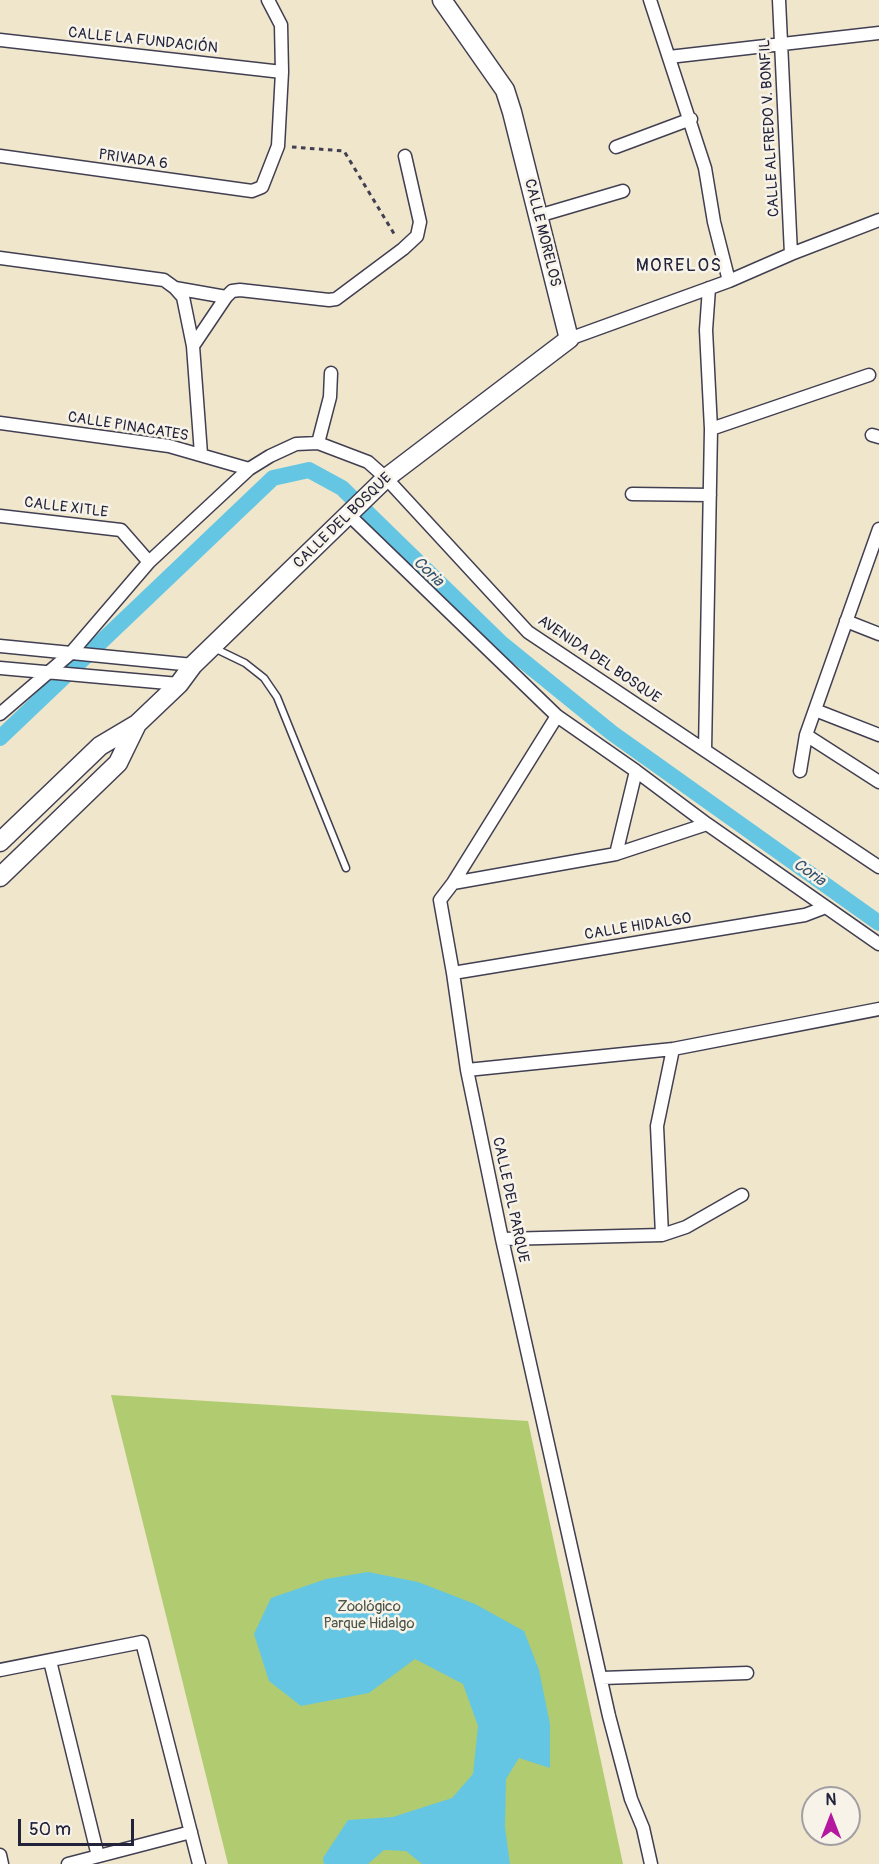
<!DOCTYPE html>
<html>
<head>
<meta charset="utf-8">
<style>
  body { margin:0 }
  #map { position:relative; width:879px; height:1864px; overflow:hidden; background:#efe6cc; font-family:Pangolin,sans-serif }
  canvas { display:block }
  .north { position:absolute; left:801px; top:1786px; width:60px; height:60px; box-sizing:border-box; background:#f7f3e8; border:2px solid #a29fa3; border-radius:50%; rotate:0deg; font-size:16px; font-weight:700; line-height:24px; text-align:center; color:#22223b }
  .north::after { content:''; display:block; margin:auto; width:21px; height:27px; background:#b5179e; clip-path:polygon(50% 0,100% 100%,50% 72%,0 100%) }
  .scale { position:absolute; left:18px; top:1819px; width:116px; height:27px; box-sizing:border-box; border:3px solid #22223b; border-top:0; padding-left:8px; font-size:18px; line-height:21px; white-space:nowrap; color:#22223b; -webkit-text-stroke:4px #f7f3e8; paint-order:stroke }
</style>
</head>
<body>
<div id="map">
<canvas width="879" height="1864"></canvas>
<div class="north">N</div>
<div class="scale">50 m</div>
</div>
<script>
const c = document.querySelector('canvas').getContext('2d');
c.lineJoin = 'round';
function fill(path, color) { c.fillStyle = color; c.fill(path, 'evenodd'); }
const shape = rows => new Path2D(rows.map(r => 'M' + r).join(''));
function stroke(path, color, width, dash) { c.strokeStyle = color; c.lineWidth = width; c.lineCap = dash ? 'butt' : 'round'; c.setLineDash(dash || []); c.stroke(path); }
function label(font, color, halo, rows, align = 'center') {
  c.font = font + ' Pangolin,sans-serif'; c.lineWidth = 5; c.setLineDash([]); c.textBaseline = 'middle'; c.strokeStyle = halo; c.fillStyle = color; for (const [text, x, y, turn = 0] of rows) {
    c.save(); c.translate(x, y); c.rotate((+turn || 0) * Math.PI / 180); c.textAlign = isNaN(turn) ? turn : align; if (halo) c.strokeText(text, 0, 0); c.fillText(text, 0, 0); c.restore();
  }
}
const green = shape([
  [111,1395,528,1421,623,1864,228,1864]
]);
const water = shape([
  [368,1572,418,1582,475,1604,524,1631,539,1670,550,1724,550,1768,519,1758,506,1779,505,1827,510,1864,422,1864,406,1851,384,1850,368,1864,324,1864,323,1858,348,1820,393,1817,452,1798,473,1774,478,1726,463,1684,415,1659,369,1693,301,1706,269,1681,254,1634,271,1598,326,1579]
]);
const canal = shape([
  [0,738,273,478,309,470,342,488,501,643,612,733,879,923]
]);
const path = shape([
  [292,147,344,151,396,237]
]);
const lane = shape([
  [214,648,245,663,264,678,277,697,346,868]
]);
const street = shape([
  [650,0,705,168,714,222,729,281],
  [779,0,791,254],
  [0,40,282,72],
  [669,57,879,33],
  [616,147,691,119],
  [0,156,252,191,262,187,278,146,282,72,281,25,268,0],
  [538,216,623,191],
  [0,258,164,280,175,288,183,297,193,346,201,454],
  [175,288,226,297],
  [569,339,729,281,791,254,879,220],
  [193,346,226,297,232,291,240,290,329,300,336,299,403,249,417,236,420,222,405,156],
  [0,423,169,446,249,469],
  [711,429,869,375],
  [872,435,879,437],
  [318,443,330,397,331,373],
  [632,494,710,495],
  [349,515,557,716,636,771,707,824,879,944],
  [0,516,121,530,149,562],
  [846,621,879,634],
  [0,646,193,665],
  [0,668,179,684],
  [815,710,879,735],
  [0,714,71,653,149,562,249,469,270,456,296,444,318,443,368,462,386,478,528,632,879,867],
  [557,716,453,883,440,900,453,973,467,1070,502,1239,609,1716,631,1799,643,1828,651,1864],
  [806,735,879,782],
  [705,750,711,429,706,330,709,288],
  [800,771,806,735,879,529],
  [616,854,636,771],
  [453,883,616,854,707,824],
  [453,973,805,915,826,907],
  [467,1070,673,1049,879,1009],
  [662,1235,657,1126,673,1049],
  [502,1239,662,1235,686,1227,742,1195],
  [50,1661,98,1856],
  [0,1670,142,1642,199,1864],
  [602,1678,747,1673],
  [0,1855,2,1864],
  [68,1864,191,1832]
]);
const secondary = shape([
  [0,842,100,746,137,724,179,684,193,665,386,478,569,339,512,112,505,90,442,0],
  [0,877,118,763,137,724]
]);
const streetNames = [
  ["CALLE LA FUNDACIÓN",143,41,6],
  ["CALLE ALFREDO V. BONFIL",770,128,-93],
  ["PRIVADA 6",133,160,8],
  ["CALLE MORELOS",542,233,76],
  ["CALLE PINACATES",128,427,9],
  ["CALLE XITLE",66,508,7],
  ["CALLE DEL BOSQUE",343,521,-44],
  ["AVENIDA DEL BOSQUE",599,660,34],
  ["CALLE HIDALGO",638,927,-9],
  ["CALLE DEL PARQUE",510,1200,78]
];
const parkNames = [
  ["Zoológico",369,1607],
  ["Parque Hidalgo",369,1624]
];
const waterNames = [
  ["Coria",428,572,44],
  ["Coria",809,873,35]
];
const quarterNames = [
  ["MORELOS",679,266]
];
fill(green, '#b1cb70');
fill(water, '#64c6e3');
stroke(canal, '#64c6e3', 16);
stroke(lane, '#413f51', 9);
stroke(street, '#413f51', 15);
stroke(secondary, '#413f51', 21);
stroke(path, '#413f51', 3, [4.5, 4.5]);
stroke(lane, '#fff', 6);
stroke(street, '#fff', 12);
stroke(secondary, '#fff', 18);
label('15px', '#22223b', '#f7f3e8', streetNames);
label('15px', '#4d554b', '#f7f3e8', parkNames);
label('italic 16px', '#36536d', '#f7f3e8', waterNames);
c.letterSpacing = '1.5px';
label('18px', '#22223b', '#f7f3e8', quarterNames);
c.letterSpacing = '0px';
</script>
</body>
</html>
